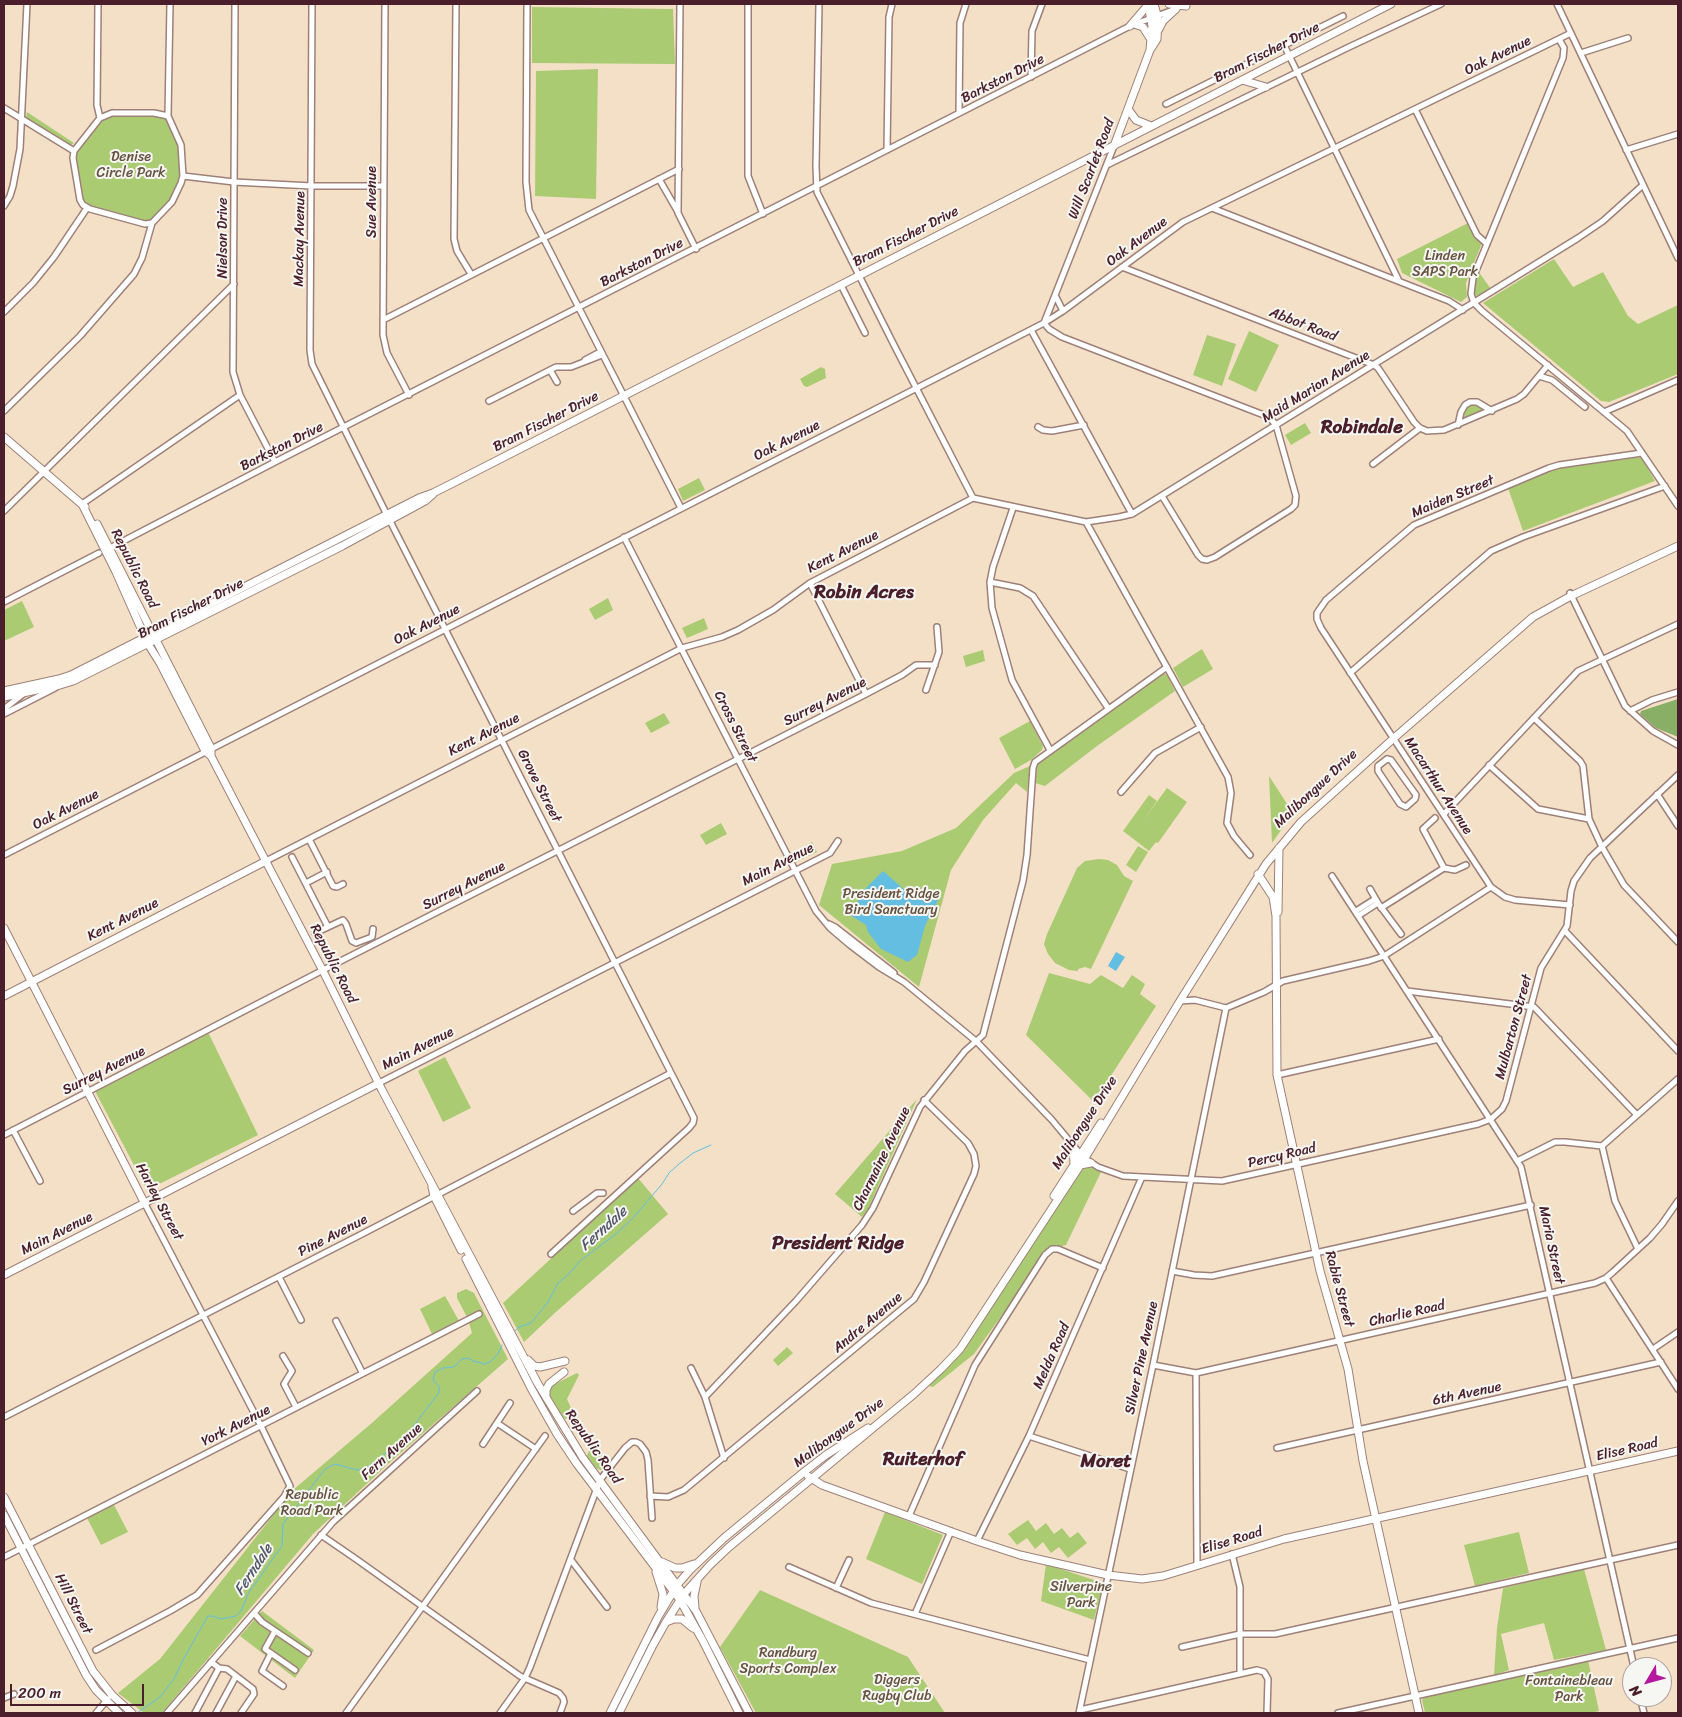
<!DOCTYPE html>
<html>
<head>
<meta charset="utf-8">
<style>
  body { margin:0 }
  #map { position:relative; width:1682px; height:1717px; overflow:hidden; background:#f3e0c7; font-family:Sriracha,sans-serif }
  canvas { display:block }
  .frame { position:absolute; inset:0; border:5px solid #4a1f2b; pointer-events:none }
  .north { position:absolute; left:1622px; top:1657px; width:50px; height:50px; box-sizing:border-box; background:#f6f6f2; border:1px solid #b1a0a2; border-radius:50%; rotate:233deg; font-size:14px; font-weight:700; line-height:20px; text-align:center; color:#4a1f2b }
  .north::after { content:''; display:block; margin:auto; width:18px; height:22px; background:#b5179e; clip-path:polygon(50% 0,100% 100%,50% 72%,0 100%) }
  .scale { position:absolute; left:10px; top:1684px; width:134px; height:22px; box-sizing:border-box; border:2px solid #4a1f2b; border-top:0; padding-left:6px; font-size:15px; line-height:18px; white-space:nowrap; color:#4a1f2b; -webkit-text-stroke:4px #f6f6f2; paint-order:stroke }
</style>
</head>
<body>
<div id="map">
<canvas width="1682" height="1717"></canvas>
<div class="frame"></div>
<div class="north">N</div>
<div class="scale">200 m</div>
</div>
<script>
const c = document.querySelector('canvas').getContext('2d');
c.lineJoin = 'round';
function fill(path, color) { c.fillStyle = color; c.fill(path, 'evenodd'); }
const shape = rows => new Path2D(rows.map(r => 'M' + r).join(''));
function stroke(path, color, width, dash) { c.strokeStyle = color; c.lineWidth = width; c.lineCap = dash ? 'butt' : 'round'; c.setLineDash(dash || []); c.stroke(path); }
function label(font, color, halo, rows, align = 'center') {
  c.font = font + ' Sriracha,sans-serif'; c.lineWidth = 4; c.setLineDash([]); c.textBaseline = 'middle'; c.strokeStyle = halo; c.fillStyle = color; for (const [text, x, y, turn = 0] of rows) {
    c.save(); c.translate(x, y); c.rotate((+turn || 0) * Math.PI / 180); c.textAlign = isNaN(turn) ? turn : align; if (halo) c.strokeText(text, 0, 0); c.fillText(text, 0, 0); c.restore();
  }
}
const green = shape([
  [532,7,673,9,675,64,532,63],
  [598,69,596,199,535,196,536,71],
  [27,112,74,143,70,146,26,118],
  [106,114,168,115,180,140,182,178,172,202,151,224,86,208,79,196,74,147],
  [1468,223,1475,238,1482,243,1466,283,1467,297,1461,302,1402,273,1397,259],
  [1554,259,1573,287,1603,272,1628,316,1638,324,1678,305,1678,374,1609,402,1601,401,1483,303],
  [1478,271,1491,289,1481,296,1478,296,1474,295,1473,292,1473,286],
  [1249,331,1279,345,1256,392,1228,379],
  [1207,335,1236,344,1222,386,1193,375],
  [821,367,825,369,826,378,807,387,804,386,800,379],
  [1475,404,1487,410,1463,420,1467,406],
  [1305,423,1311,433,1291,445,1285,435],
  [1641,457,1655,481,1523,531,1508,488,1549,470],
  [699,478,705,490,683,501,678,489],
  [608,598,613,610,595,620,589,609],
  [22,601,34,627,4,641,4,610],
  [704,618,708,629,687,638,682,628],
  [1202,649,1213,669,1183,687,1173,668],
  [983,650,985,661,966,667,963,656],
  [1162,673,1167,675,1175,691,1097,746,1045,786,1035,783,1038,762],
  [664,713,670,723,651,733,645,723],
  [1030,721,1043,746,1042,750,1031,760,1015,769,999,738],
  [1030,766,1027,792,1016,783,983,820,951,870,919,987,819,905,832,864,902,851,956,828,1014,773],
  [1269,776,1293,813,1272,843],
  [1167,788,1187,802,1158,843,1156,842,1149,851,1123,831,1149,795,1157,801,1143,821],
  [721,823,727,834,706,845,700,835],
  [812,842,817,852,798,861,794,853],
  [1138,846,1148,852,1136,872,1126,865],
  [1099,859,1108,860,1117,865,1124,876,1133,881,1091,969,1085,967,1078,969,1078,971,1069,970,1055,963,1048,954,1044,944,1047,934,1077,868,1085,861],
  [1049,973,1090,984,1101,975,1123,988,1132,975,1145,984,1140,994,1156,1006,1094,1102,1026,1035],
  [208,1032,258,1135,147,1190,95,1091],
  [445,1057,471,1108,443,1122,418,1071],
  [917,1099,868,1209,862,1217,835,1194],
  [1087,1166,1102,1170,1066,1245,1056,1248,1044,1257,974,1354,933,1387,929,1386,960,1355,1083,1168],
  [638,1178,668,1214,557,1311,524,1342,503,1303],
  [466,1289,474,1293,508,1359,388,1464,313,1534,162,1713,144,1713,118,1693,160,1659,293,1490,373,1422,472,1333,468,1319,457,1298,457,1293],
  [445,1296,459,1321,432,1334,420,1309],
  [787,1347,793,1353,778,1366,773,1360],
  [577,1373,579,1375,567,1399,575,1417,573,1419,566,1419,563,1417,549,1394,550,1390,553,1385],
  [591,1445,610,1460,603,1469,600,1470,596,1468,587,1456],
  [114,1505,128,1532,101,1545,87,1518],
  [885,1512,943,1535,922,1584,866,1559],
  [1028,1520,1036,1531,1046,1523,1054,1534,1062,1528,1070,1538,1078,1532,1087,1543,1068,1558,1059,1547,1051,1553,1043,1542,1035,1549,1027,1538,1017,1545,1008,1534],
  [1519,1532,1529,1573,1475,1586,1464,1545],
  [1046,1564,1103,1583,1094,1620,1041,1601],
  [1584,1569,1606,1650,1554,1660,1544,1623,1501,1634,1509,1670,1494,1675,1497,1628,1503,1588],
  [760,1590,908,1657,945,1713,756,1713,720,1647],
  [262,1611,314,1650,295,1678,240,1636],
  [1588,1660,1599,1711,1590,1713,1425,1713,1422,1700,1424,1697]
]);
const forest = shape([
  [1678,699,1678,737,1656,728,1640,714,1641,711]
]);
const water = shape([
  [883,871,907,892,938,900,925,926,917,955,908,962,881,949,868,932,866,925,850,915,864,890],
  [1116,952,1125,957,1116,971,1108,966]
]);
const stream = shape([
  [515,1331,519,1327,531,1323,548,1302,558,1283,568,1275,580,1261,616,1234,633,1218,662,1184,669,1173,679,1164,693,1153,711,1145],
  [137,1713,160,1697,174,1679,184,1658,208,1616,213,1616,220,1619,231,1617,236,1616,241,1611,249,1592,282,1546,283,1524,325,1469,335,1464,357,1470,365,1469,403,1440,438,1394,440,1388,433,1380,435,1372,443,1368,454,1367,462,1359,468,1358,473,1361,485,1364,490,1362,498,1354,502,1345]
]);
const street = shape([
  [98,4,97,105,100,118],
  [235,4,233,372,240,395,275,462],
  [312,4,310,350,312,364,387,515,694,1118,693,1123,689,1128,551,1254],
  [385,4,383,335,387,353,409,395],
  [456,4,454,239,457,251,471,274],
  [527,4,526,182,529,210,681,508],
  [680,4,678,213,696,249],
  [748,4,748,176,763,214],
  [819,4,816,166,817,192,894,345,973,498],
  [1557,4,1678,258],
  [1559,39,1564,48,1563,58,1473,278,1471,294,1474,303,1482,311,1627,431,1678,506],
  [1284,45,1399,281],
  [1581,53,1628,38],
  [1031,77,1032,31,1042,4],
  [1166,104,1343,16],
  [4,108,74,151],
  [1415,109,1477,235,1487,244],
  [112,113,154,113,168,116,181,145,183,176,181,183,172,202,152,223,145,224,90,209,83,205,80,200,73,158,74,151,100,118,112,113],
  [959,113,960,23,966,4],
  [168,116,170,4],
  [1114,146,1044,323,1049,329,1062,337,1269,417,1276,425,1296,496,1295,505,1291,509,1215,557,1207,560,1202,559,1198,555,1162,496],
  [887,150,889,17,892,4],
  [1626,150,1678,134],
  [1107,165,1349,47,1441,4],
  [183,176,234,182,312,186,383,186],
  [659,179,678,212],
  [4,206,10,196,13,186,20,149,27,4],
  [1212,208,1449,301,1463,310],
  [1122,267,1374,365,1378,368,1414,422,1420,428,1427,431,1444,430,1517,399,1524,394,1548,365],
  [841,285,865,333],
  [1056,297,1063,311],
  [4,312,33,283,54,257,87,208],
  [383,320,679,169],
  [1031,330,1132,514],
  [585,360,600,352],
  [550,370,557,382],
  [1539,376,1552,380,1585,407],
  [489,401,556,367,571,367,602,355],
  [4,411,80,336,134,274,142,258,152,223],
  [1604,412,1678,380],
  [1458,425,1461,412,1465,405,1470,402,1477,402,1492,411],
  [1038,427,1043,430,1052,431,1084,425],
  [1373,464,1420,428],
  [973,498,1086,522,1119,517,1132,514,1578,238,1603,221,1643,185],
  [82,504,240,395],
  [1013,508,993,567,990,582,992,608,1012,680,1050,750],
  [4,511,234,284],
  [1086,522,1228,777,1231,793,1227,823,1234,836,1250,855],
  [624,537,816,911,830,928,850,945,879,967,904,982,977,1042,1052,1120,1082,1156],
  [108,549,275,462,1130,26,1173,10],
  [990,582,1020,588,1033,596,1108,708],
  [810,583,866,694],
  [1570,593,1625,706,1653,731,1678,745],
  [4,602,99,553],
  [1350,673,1491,551,1523,537,1665,486],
  [926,690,939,652,937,627],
  [4,709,23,694],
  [1630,711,1652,700,1678,692],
  [4,714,55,688],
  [1534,718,1580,761,1583,766,1589,819,1602,847,1624,885,1678,942],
  [1387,759,1391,760,1416,795,1415,799,1406,807,1400,804,1378,771,1378,766,1387,759],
  [1489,765,1538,809,1589,819],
  [1121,792,1155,753,1201,727],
  [1657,794,1678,826],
  [1444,814,1578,671,1678,624],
  [1435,818,1423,829,1444,868,1455,870,1466,865],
  [309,839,333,886,337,887,343,884],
  [4,855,1044,323,1063,311,1183,222,1571,33],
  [292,857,328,927],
  [266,861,682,648,722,637,738,630,773,610,810,583,973,498],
  [1332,876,1521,1167,1634,1667],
  [306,883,327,872],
  [1370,889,1378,903,1401,934],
  [1570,905,1515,900,1505,897,1491,887,1321,628,1317,619,1317,613,1326,600,1414,525,1549,468,1559,465,1642,453],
  [1381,908,1444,868],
  [1356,911,1375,899],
  [1358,916,1378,903],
  [829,924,835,927,894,973],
  [1565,931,1678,1051],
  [315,933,343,920,346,924,352,941,356,943,372,937,373,929],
  [1407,991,1534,1007,1637,1115],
  [1180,1001,1195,1000,1226,1008,1264,992,1283,981,1369,961,1384,956,1491,887],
  [1277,1075,1439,1039],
  [379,1083,830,853,838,841],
  [13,1130,40,1181],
  [4,1135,327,968,866,694,902,675,916,665,935,665],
  [1602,1146,1615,1201,1638,1249],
  [1519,1160,1555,1142,1565,1142,1602,1146,1678,1079],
  [1089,1161,1098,1167,1123,1176,1222,1181,1478,1124,1491,1119,1502,1109,1506,1101,1541,968,1567,926,1571,891,1574,881,1590,858,1678,775],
  [573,1211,597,1193,603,1193],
  [1172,1271,1194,1275,1212,1276,1531,1205],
  [279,1277,301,1320],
  [1606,1278,1678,1389],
  [336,1321,362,1372],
  [1653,1349,1678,1332],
  [283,1356,292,1371,284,1384,296,1407],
  [1153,1365,1196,1373,1595,1283,1606,1278,1613,1272,1650,1238,1662,1224,1678,1201],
  [691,1368,705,1397,724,1458],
  [1196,1373,1197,1565],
  [705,1397,796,1301,862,1225,873,1208,920,1107,965,1051,983,1035,1023,881,1027,855,1033,768,1035,762,1167,667],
  [4,1417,362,1234,671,1073],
  [497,1423,536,1449],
  [1029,1436,1130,1469],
  [483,1444,510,1403],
  [1277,1448,1661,1362],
  [650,1496,668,1497,684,1490,914,1299,924,1282,974,1174,976,1166,974,1154,968,1143,924,1100],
  [909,1516,975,1365,1045,1255,1052,1249,1058,1249,1103,1268],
  [321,1535,356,1559,520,1676,559,1693,563,1698,564,1702,560,1713],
  [977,1541,1029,1436,1142,1177],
  [1232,1554,1240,1587,1240,1674],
  [4,1557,479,1314],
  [571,1560,607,1607],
  [789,1567,871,1603,1090,1660],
  [836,1588,849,1560],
  [254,1613,262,1622,308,1653],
  [915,1614,951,1531],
  [275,1631,265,1649,295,1670],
  [1182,1647,1240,1634,1275,1634,1678,1545],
  [96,1650,170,1611,197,1595,284,1497,290,1486,261,1426,145,1204],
  [271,1653,262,1671,283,1686],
  [211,1662,219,1668,227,1669,253,1689,254,1694,241,1713],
  [1640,1697,1644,1713],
  [4,1698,14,1694],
  [1080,1710,1257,1670,1264,1672,1268,1679,1267,1713],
  [96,1713,108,1699],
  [167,1713,333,1522,477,1391],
  [195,1713,219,1668],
  [216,1713,236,1676],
  [346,1713,545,1436],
  [500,1713,525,1678,530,1667,600,1480,625,1448,632,1442,636,1442,640,1444,646,1452,648,1460,652,1518],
  [1079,1713,1153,1365,1226,1008],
  [1338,1713,1678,1638]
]);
const secondary = shape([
  [1148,4,1152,26,1150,50],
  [1169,4,1186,6],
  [1134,24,1143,27,1150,38],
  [1130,26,1148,5],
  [1159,29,1163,21,1176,9],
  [1242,80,1266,87],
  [1128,109,1136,120,1151,126],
  [1114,146,1150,50,1157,39,1158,19,1154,4],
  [4,437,85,507],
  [82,504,116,572,148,644,160,663,205,751,211,756,323,971,382,1090,538,1384,583,1458,696,1611,749,1713],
  [97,524,211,748,211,756],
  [4,691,59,679,71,675,419,498,433,493,451,484,1391,4],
  [4,697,60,685,73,681,342,546,425,501,433,494],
  [1258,874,1273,897,1276,916,1277,1075,1320,1271,1348,1369,1363,1461,1419,1713],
  [1278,912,1279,848],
  [4,928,145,1204],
  [4,996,266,861],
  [1073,1145,1074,1164],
  [1080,1165,1091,1163],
  [432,1187,434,1196,461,1250],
  [1054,1196,1101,1123],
  [466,1259,531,1388,557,1434,577,1464,680,1600,703,1641,739,1713],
  [4,1275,379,1083],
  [528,1360,534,1366,540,1367,565,1361],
  [546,1396,546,1390,549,1384,564,1372],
  [808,1476,822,1485,977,1541,1020,1555,1108,1575,1142,1579,1163,1576,1284,1539,1678,1451],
  [4,1497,93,1671,112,1695,132,1713],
  [4,1515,86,1675,96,1690,119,1713],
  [662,1562,675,1568,682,1568,694,1564],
  [656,1572,663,1594,661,1607],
  [695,1608,694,1596,697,1582],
  [666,1622,674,1619,682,1619,693,1628],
  [610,1713,658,1617,677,1585,690,1570,724,1538,804,1472,826,1455,868,1428],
  [619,1713,653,1645,666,1622,684,1594,710,1565,729,1547,914,1394,941,1369,960,1349,1085,1158,1180,1001,1266,864,1301,822,1394,738,1533,617,1571,596,1678,546]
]);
const streetNames = [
  ["Bram Fischer Drive",1267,53,-27],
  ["Oak Avenue",1498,56,-26],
  ["Barkston Drive",1003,79,-27],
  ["Will Scarlet Road",1092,169,-69],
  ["Sue Avenue",372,202,-90],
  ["Bram Fischer Drive",906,237,-27],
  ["Nielson Drive",223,238,-90],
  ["Mackay Avenue",300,239,-89],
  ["Oak Avenue",1137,242,-37],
  ["Barkston Drive",642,263,-27],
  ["Abbot Road",1303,325,21],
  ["Maid Marion Avenue",1316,387,-32],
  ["Bram Fischer Drive",546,422,-27],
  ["Oak Avenue",787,441,-27],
  ["Barkston Drive",282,447,-27],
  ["Maiden Street",1453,497,-23],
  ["Kent Avenue",843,552,-27],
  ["Republic Road",134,569,63],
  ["Bram Fischer Drive",191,609,-27],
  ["Oak Avenue",427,625,-27],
  ["Surrey Avenue",825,702,-27],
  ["Cross Street",735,727,63],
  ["Kent Avenue",484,735,-27],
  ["Grove Street",539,786,63],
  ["Macarthur Avenue",1438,786,57],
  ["Malibongwe Drive",1316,789,-43],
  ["Oak Avenue",66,810,-27],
  ["Main Avenue",778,865,-27],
  ["Surrey Avenue",464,886,-27],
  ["Kent Avenue",123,920,-27],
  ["Republic Road",333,964,63],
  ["Mulbarton Street",1514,1027,-75],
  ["Main Avenue",418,1049,-27],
  ["Surrey Avenue",104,1071,-27],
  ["Malibongwe Drive",1085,1123,-57],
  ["Percy Road",1282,1156,-13],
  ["Charmaine Avenue",882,1159,-64],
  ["Harley Street",159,1202,62],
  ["Main Avenue",57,1234,-27],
  ["Pine Avenue",333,1236,-27],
  ["Maria Street",1551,1245,78],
  ["Rabie Street",1339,1289,75],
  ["Charlie Road",1407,1314,-13],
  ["Andre Avenue",868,1323,-40],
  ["Melda Road",1052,1356,-66],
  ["Silver Pine Avenue",1142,1358,-78],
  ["6th Avenue",1467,1394,-12],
  ["York Avenue",236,1426,-27],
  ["Malibongwe Drive",839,1433,-36],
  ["Republic Road",593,1447,55],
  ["Elise Road",1627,1450,-13],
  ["Fern Avenue",392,1452,-42],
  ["Elise Road",1232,1541,-17],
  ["Hill Street",73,1604,63]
];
const parkNames = [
  ["Denise",131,157],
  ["Circle Park",131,173],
  ["Linden",1445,256],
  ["SAPS Park",1445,272],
  ["President Ridge",891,894],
  ["Bird Sanctuary",891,910],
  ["Republic",312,1495],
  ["Road Park",312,1511],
  ["Silverpine",1081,1587],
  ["Park",1081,1603],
  ["Randburg",788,1653],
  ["Sports Complex",788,1669],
  ["Diggers",897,1680],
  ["Rugby Club",897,1696],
  ["Fontainebleau",1569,1681],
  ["Park",1569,1697]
];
const waterNames = [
  ["Ferndale",604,1229,-42],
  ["Ferndale",254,1570,-57]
];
const districtNames = [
  ["Robindale",1362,428],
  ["Robin Acres",864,593],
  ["President Ridge",838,1244],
  ["Ruiterhof",923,1460],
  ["Moret",1106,1462]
];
fill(green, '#abcb73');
fill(forest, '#88af65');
fill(water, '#64bee1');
stroke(stream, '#64bee1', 1);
stroke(street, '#9e8079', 8);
stroke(secondary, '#9e8079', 9);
stroke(street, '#fff', 5);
stroke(secondary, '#fff', 7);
label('14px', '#4a1f2b', '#f6f6f2', streetNames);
label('14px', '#675341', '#f6f6f2', parkNames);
label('italic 15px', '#53576b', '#f6f6f2', waterNames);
label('bold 19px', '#4a1f2b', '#f6f6f2', districtNames);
</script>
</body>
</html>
